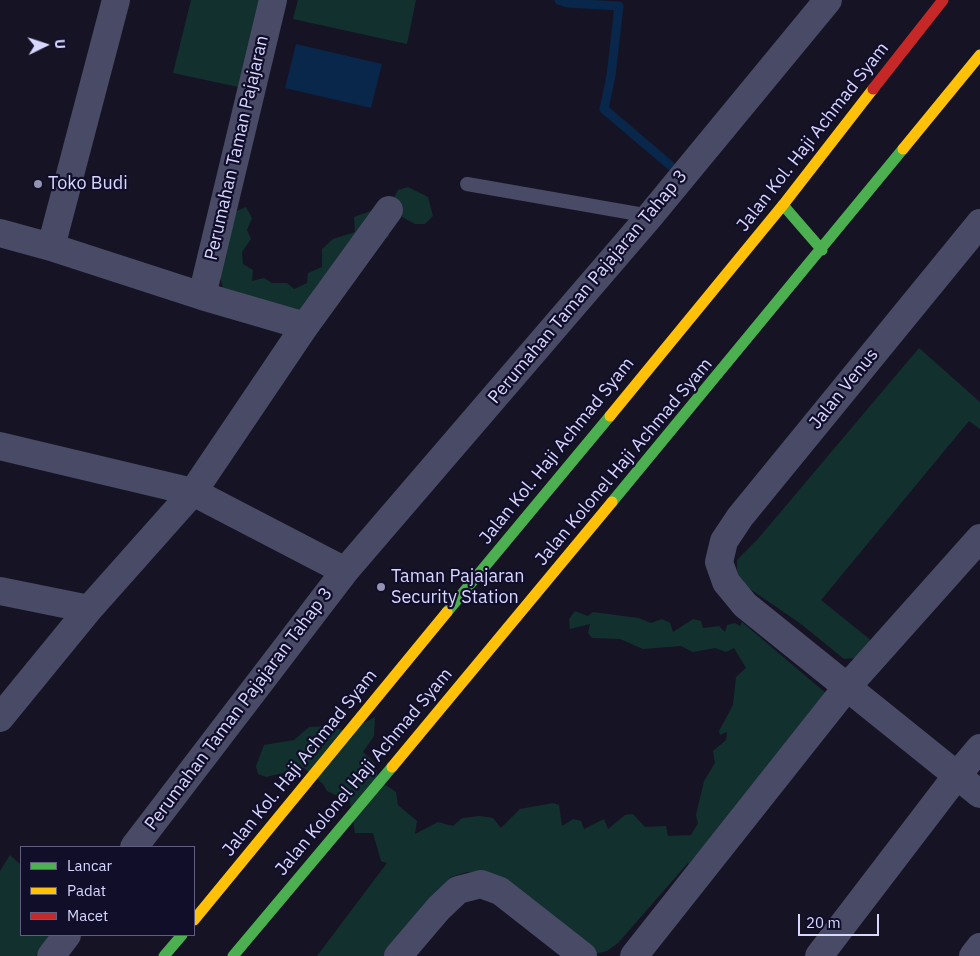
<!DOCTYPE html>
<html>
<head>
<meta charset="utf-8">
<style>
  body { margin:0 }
  #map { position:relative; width:980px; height:956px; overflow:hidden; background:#161424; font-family:"IBM Plex Sans",sans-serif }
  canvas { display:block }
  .legend { position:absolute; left:20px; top:846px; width:175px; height:90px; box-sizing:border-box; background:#110e2a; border:1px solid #615e7f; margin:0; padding:6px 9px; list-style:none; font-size:15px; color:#d8d7ff }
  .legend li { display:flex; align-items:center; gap:10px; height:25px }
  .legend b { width:25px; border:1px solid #615e7f }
  .north { position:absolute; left:20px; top:20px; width:50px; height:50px; -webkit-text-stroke:4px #110e2a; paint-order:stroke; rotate:86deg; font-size:14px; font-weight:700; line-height:20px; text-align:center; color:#d8d7ff }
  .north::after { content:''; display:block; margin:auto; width:18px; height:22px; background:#d8d7ff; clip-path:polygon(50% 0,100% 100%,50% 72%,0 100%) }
  .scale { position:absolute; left:798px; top:914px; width:81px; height:22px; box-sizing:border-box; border:2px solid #d8d7ff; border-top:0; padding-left:6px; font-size:15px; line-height:18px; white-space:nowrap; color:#d8d7ff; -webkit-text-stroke:4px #110e2a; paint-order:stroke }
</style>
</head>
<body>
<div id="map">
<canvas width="980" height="956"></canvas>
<ul class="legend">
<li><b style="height:6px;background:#4caf50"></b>Lancar</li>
<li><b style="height:6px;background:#ffc107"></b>Padat</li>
<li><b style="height:6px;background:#c62828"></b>Macet</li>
</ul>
<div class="north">U</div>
<div class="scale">20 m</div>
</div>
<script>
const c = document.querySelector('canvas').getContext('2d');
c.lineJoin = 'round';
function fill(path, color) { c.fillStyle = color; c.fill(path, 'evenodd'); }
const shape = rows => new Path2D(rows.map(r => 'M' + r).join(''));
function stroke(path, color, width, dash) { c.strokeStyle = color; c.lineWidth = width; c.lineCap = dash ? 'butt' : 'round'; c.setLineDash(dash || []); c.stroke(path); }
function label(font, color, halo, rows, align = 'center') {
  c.font = font + ' "IBM Plex Sans",sans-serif'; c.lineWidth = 4.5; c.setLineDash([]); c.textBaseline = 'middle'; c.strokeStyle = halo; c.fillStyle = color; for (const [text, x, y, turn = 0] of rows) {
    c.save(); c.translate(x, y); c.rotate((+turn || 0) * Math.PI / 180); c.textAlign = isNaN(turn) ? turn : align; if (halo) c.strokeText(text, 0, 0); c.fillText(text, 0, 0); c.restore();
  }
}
const green = shape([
  [191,0,262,0,243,88,173,73],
  [298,0,416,0,407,44,293,19],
  [408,187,428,197,433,216,425,224,415,224,391,211,393,223,388,237,359,258,362,267,356,280,333,292,302,315,225,295,215,260,234,212,246,207,252,218,247,230,251,239,242,252,243,264,253,270,252,281,264,278,272,283,287,283,294,289,307,283,308,273,322,267,322,249,333,239,355,232,354,217,379,208,392,201,398,190],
  [919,348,980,402,980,429,969,421,821,600,878,646,866,657,844,659,801,624,737,580,737,560,757,540],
  [575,611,588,616,593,612,639,618,651,623,662,619,670,623,673,632,693,619,701,621,703,628,719,626,725,632,727,625,735,623,740,626,742,622,828,695,689,864,688,863,618,943,607,951,594,954,484,874,467,872,451,877,386,956,317,956,387,863,381,861,373,833,355,833,350,802,327,791,323,784,304,768,266,777,258,774,256,766,264,745,294,740,309,727,332,726,347,732,375,717,374,736,363,752,375,763,378,780,396,792,398,805,417,821,415,834,438,822,453,826,462,818,480,816,493,818,501,828,520,809,553,803,559,805,562,826,573,819,581,821,584,829,604,819,608,829,625,815,633,814,645,827,666,826,668,836,691,835,698,823,696,815,704,781,715,763,713,751,726,740,727,732,720,735,719,731,733,705,736,677,746,668,734,648,726,652,715,648,693,652,681,646,643,649,620,639,592,638,588,633,590,624,570,629,569,619],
  [10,855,21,865,21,935,49,935,36,956,0,956,0,871]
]);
const water = shape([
  [296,44,382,64,371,108,285,88]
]);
const stream = shape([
  [559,0,567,3,619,6,611,76,604,109,671,166]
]);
const lane = shape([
  [467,184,650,216]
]);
const street = shape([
  [980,223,740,517,724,541,719,562,726,582,745,605,980,794],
  [0,233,51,247,202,296,305,326],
  [51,247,116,0],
  [202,296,273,0],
  [0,446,193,492,345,571],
  [0,591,89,609],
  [0,718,89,609,193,492,305,326,389,210],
  [134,847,345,571,650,216,828,0],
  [51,956,67,935],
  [398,956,439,908,458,890,481,884,500,891,583,956],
  [634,956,847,687,980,538],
  [819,956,958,774,980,748],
  [973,956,980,947]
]);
const fast = shape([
  [783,205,822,250],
  [612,502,903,149],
  [447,612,610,416],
  [164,956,182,935],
  [233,956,392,767]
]);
const slow = shape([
  [903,149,980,55],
  [610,416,783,205,873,89],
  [392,767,612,502],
  [194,920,447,612]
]);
const jam = shape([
  [873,89,943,0]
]);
const markers = [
  [38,184,5,"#9493b2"],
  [381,587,5,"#9493b2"]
];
const streetNames = [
  ["Jalan Kol. Haji Achmad Syam",813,137,-52],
  ["Perumahan Taman Pajajaran",237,148,-77],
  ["Perumahan Taman Pajajaran Tahap 3",588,287,-50],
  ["Jalan Venus",844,389,-51],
  ["Jalan Kol. Haji Achmad Syam",557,451,-51],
  ["Jalan Kolonel Haji Achmad Syam",624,462,-50],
  ["Perumahan Taman Pajajaran Tahap 3",239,709,-53],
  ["Jalan Kol. Haji Achmad Syam",300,763,-51],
  ["Jalan Kolonel Haji Achmad Syam",364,772,-50]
];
const poiNames = [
  ["Toko Budi",48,184],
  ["Taman Pajajaran",391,577],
  ["Security Station",391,598]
];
fill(green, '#12302e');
fill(water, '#09264b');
stroke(stream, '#09264b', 9);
stroke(lane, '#494a65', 14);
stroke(street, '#494a65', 28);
stroke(fast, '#4caf50', 11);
stroke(slow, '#ffc107', 11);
stroke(jam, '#c62828', 11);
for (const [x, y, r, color] of markers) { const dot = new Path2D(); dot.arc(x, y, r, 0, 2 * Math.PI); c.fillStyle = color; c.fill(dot); stroke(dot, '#110e2a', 2); }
label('18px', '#d8d7ff', '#110e2a', streetNames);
label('18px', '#d8d7ff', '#110e2a', poiNames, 'left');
</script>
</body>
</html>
